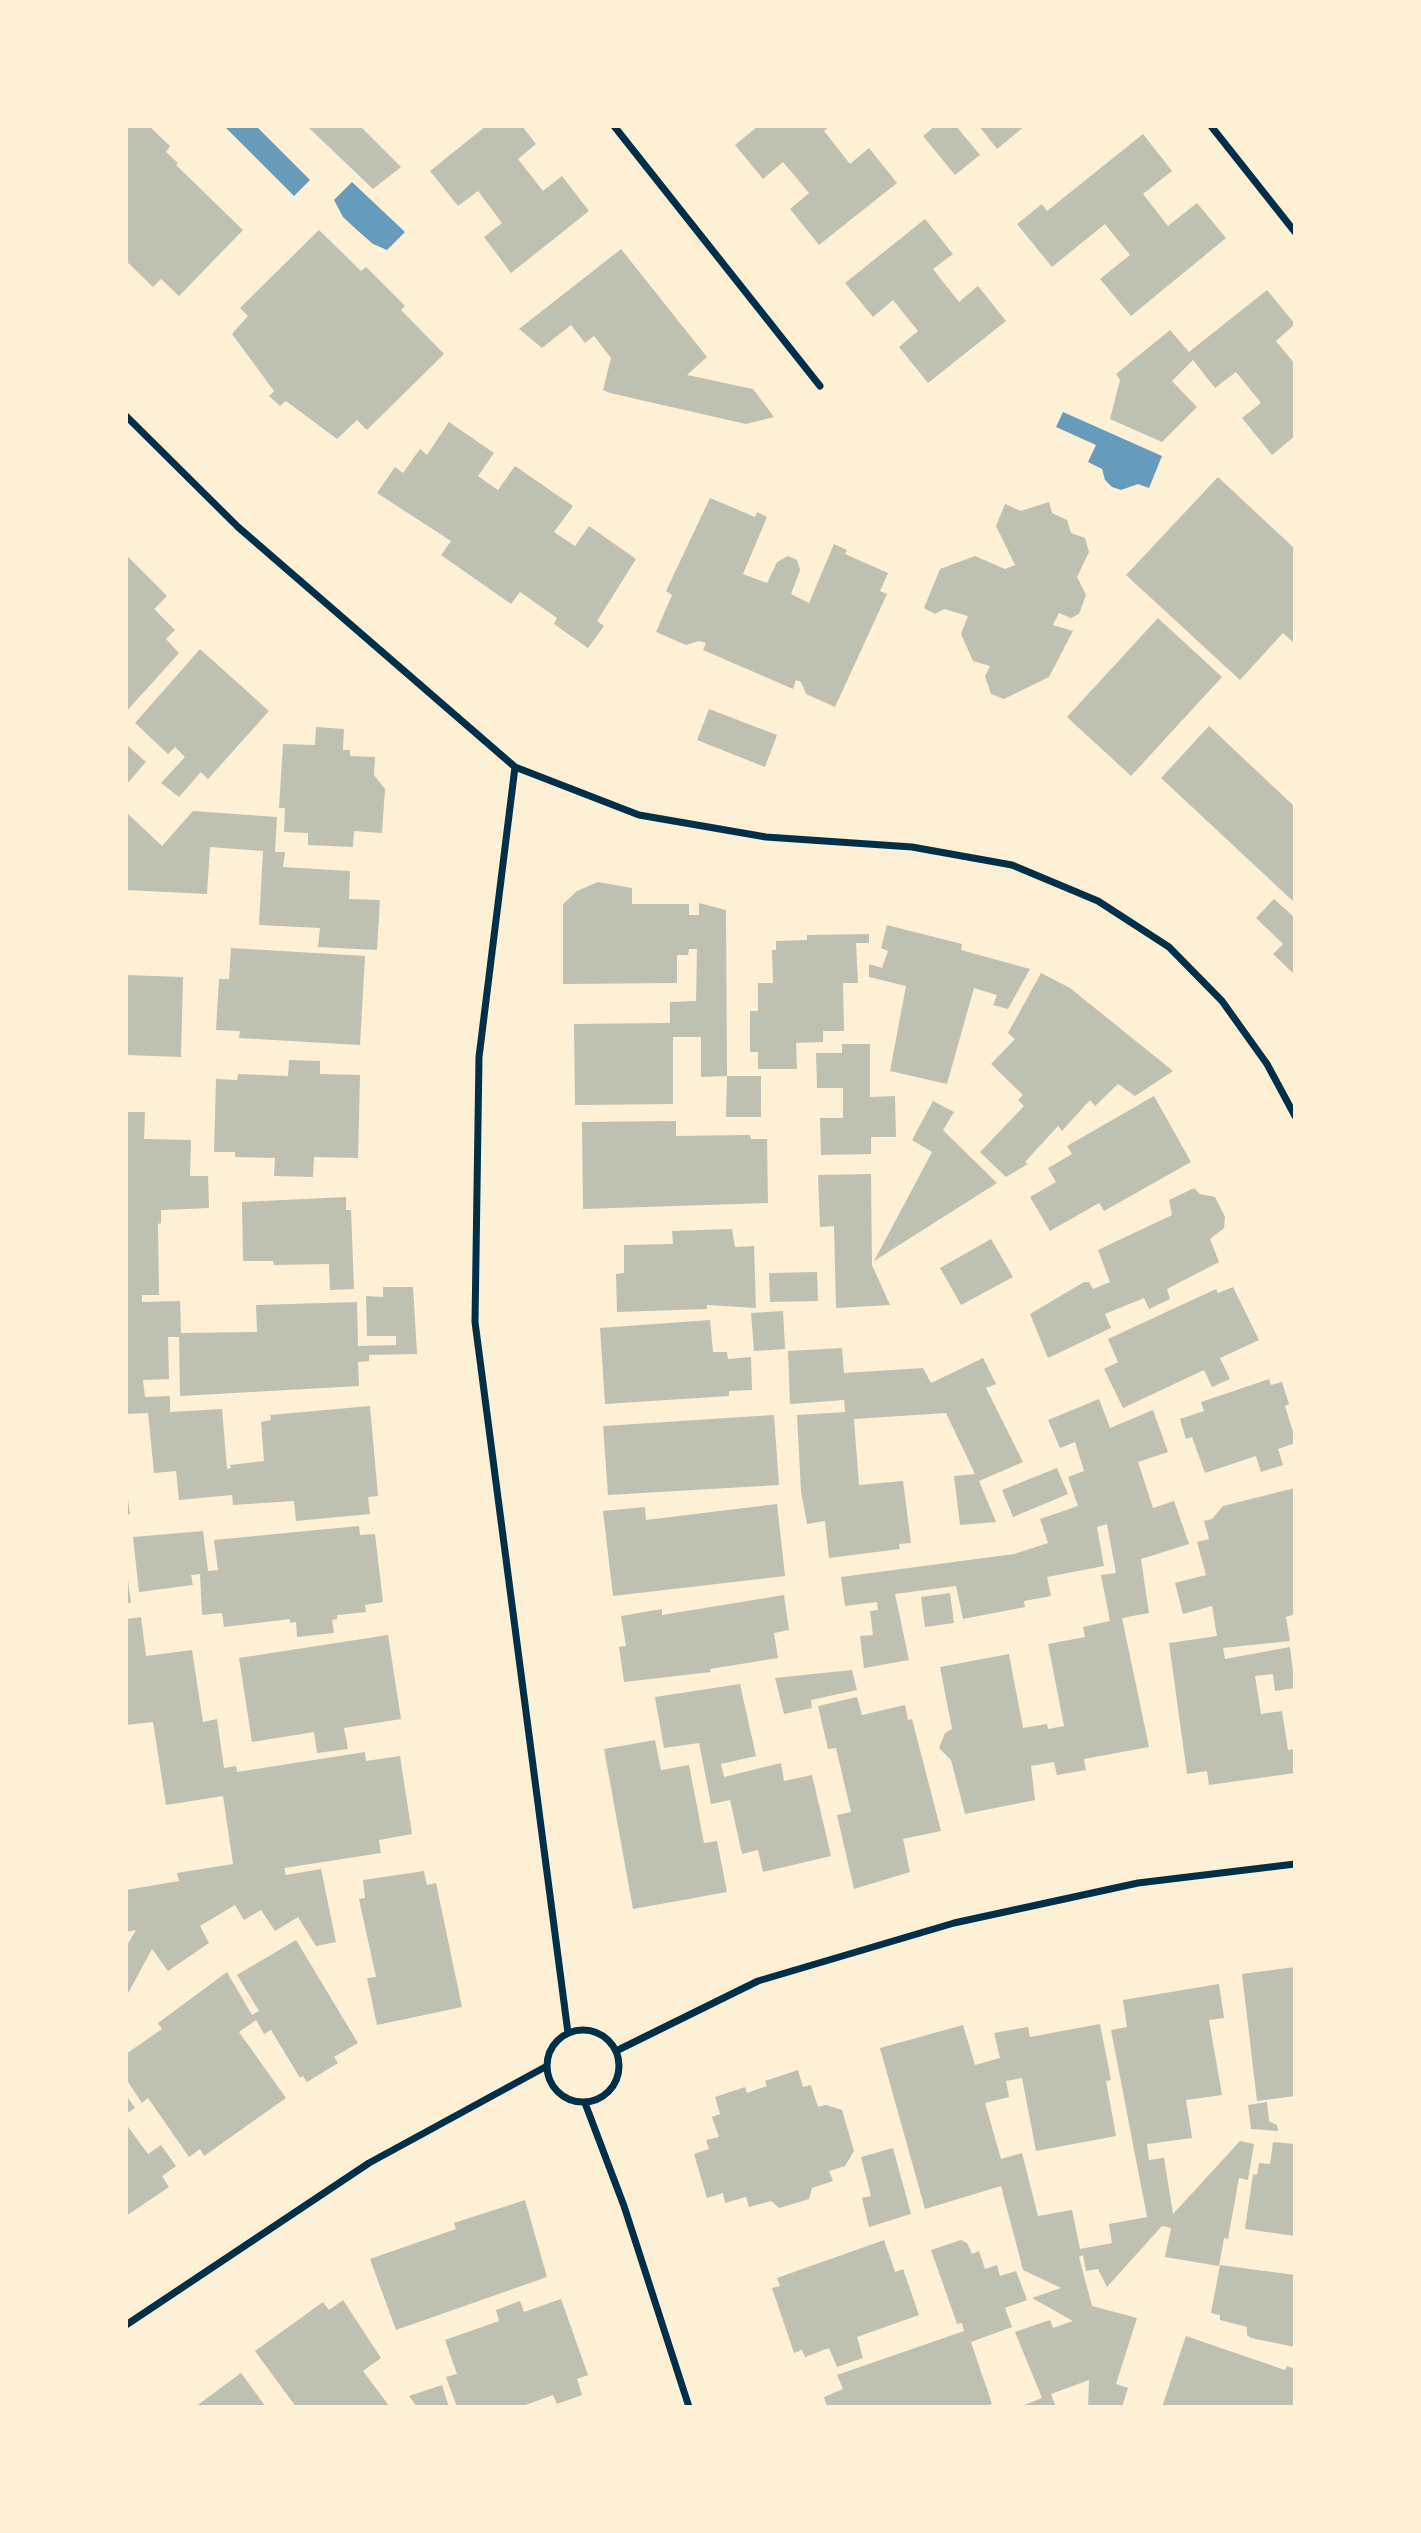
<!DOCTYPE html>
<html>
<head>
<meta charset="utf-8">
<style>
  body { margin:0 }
  #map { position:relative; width:1421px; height:2533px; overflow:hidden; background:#fdf0d5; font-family:"Nunito Sans",sans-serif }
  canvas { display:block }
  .frame { position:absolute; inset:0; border:128px solid #fdf0d5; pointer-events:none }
</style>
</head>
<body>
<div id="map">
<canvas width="1421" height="2533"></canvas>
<div class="frame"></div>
</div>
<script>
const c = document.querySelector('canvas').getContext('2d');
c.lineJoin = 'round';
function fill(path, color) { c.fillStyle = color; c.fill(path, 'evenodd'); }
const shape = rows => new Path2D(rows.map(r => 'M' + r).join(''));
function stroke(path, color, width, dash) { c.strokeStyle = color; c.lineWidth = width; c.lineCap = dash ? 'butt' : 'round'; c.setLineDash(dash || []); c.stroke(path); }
const water = shape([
  [224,126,256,126,310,180,294,196],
  [352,182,405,232,387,250,373,244,357,230,343,217,334,200],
  [1063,412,1162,456,1149,488,1138,484,1121,490,1112,487,1105,480,1102,469,1088,462,1096,445,1056,427]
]);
const building = shape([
  [126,126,149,126,170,146,166,152,178,163,176,165,243,230,179,296,161,279,153,287,126,261],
  [307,126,360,126,401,167,373,189],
  [486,126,522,126,536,144,518,159,543,191,562,176,589,211,511,273,484,237,502,223,478,191,458,206,430,171],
  [758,126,830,126,824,131,850,164,869,148,897,183,819,245,790,209,809,193,783,162,763,179,735,145],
  [935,126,956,126,980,155,955,175,923,136],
  [979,126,1025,126,997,149],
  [1143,134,1172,171,1143,194,1168,226,1197,203,1226,238,1131,316,1100,279,1130,255,1105,224,1052,267,1017,224,1042,204,1047,211],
  [925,219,953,254,933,269,959,302,978,286,1006,321,928,383,899,347,918,331,893,300,873,317,845,283],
  [319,230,361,271,366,267,405,306,401,310,444,354,367,430,357,420,337,439,286,401,280,406,269,396,274,391,232,334,248,316,240,308],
  [621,249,707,357,687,375,753,389,774,417,746,424,610,393,603,390,611,358,594,336,585,343,571,325,542,348,519,329],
  [1267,290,1295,324,1276,341,1295,364,1295,436,1272,455,1242,418,1261,403,1236,372,1215,388,1193,360,1172,381,1197,407,1162,442,1110,419,1120,380,1116,374,1170,330,1189,352],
  [449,422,494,453,478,476,498,490,515,466,573,506,554,532,575,546,589,526,636,559,597,621,604,626,588,648,554,624,557,618,520,592,511,604,441,555,451,541,377,493,395,467,403,473,420,449,427,455],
  [1218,477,1295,549,1295,644,1283,633,1240,680,1126,575],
  [710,498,755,517,757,512,767,517,743,574,767,583,777,562,788,556,797,560,800,570,791,594,809,603,834,544,847,550,845,554,888,573,880,591,887,594,835,707,806,694,801,682,796,680,793,689,703,650,706,643,699,641,686,645,656,632,672,595,666,591],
  [1049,502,1052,513,1067,520,1071,533,1085,538,1089,552,1077,577,1086,595,1079,614,1071,618,1059,613,1053,625,1073,631,1049,677,1004,699,991,694,985,676,990,666,973,661,961,634,968,616,944,609,935,614,924,608,940,569,975,556,1005,569,1015,565,996,526,1005,504,1021,511],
  [126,555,167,596,154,609,175,630,166,639,179,653,126,712],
  [1158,618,1222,677,1131,776,1067,717],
  [200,649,269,711,208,779,201,772,179,797,161,783,185,757,175,747,168,754,135,723],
  [709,709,777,735,765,767,697,740],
  [1209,726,1295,807,1295,903,1161,778],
  [316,727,344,729,343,750,350,750,350,756,375,757,374,775,385,789,382,833,354,831,353,847,308,845,308,833,284,832,285,808,279,808,283,744,315,745],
  [126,744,146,762,126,785],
  [193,811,277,817,275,852,285,852,283,867,350,871,349,899,380,900,377,950,318,947,320,928,259,925,263,851,210,847,207,894,126,890,126,812,162,846],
  [598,882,632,888,632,904,689,904,689,915,699,915,699,903,726,910,727,1076,701,1077,701,1037,673,1037,673,1104,575,1105,574,1024,670,1023,670,1002,696,1001,697,949,689,949,688,955,677,955,677,983,563,984,563,904,577,891],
  [1274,899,1295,918,1295,975,1273,954,1283,944,1256,918],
  [887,925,962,944,961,950,1030,969,1008,1009,993,1005,997,995,974,988,947,1084,890,1071,906,986,869,977,869,964,882,968,888,951,881,948],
  [869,934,869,943,856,943,858,983,843,983,844,1031,823,1031,823,1042,796,1043,797,1069,758,1069,758,1052,750,1052,750,1011,758,1011,758,983,773,983,772,950,776,950,776,941,807,940,807,935],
  [231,948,365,956,360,1045,239,1038,240,1031,216,1030,219,979,229,979],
  [1041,973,1070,988,1173,1071,1135,1096,1118,1084,1095,1106,1090,1100,1062,1131,1058,1126,1025,1162,1028,1164,1006,1177,980,1152,1024,1106,1018,1100,1023,1095,991,1064,1015,1039,1008,1033],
  [126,975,183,977,181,1057,126,1055],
  [842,1044,870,1044,870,1097,895,1096,896,1137,871,1137,871,1154,821,1155,820,1118,843,1118,843,1088,817,1088,816,1053,842,1053],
  [289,1060,320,1061,320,1074,360,1075,358,1158,314,1157,313,1177,274,1176,275,1158,235,1157,235,1152,214,1152,216,1079,237,1080,238,1074,288,1076],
  [727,1076,761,1076,761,1117,726,1117],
  [1154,1096,1191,1162,1104,1211,1099,1203,1050,1231,1030,1197,1056,1182,1048,1168,1072,1154,1067,1146],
  [933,1101,954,1112,943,1130,997,1183,874,1261,932,1152,912,1140],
  [126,1112,145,1112,144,1139,191,1140,190,1176,208,1176,209,1208,161,1210,161,1223,158,1224,159,1295,142,1295,142,1302,180,1301,181,1333,257,1332,256,1305,357,1302,358,1346,396,1345,396,1336,367,1336,366,1296,383,1297,383,1287,413,1287,417,1354,369,1355,369,1361,358,1362,359,1386,180,1396,179,1337,168,1337,169,1379,143,1380,145,1397,170,1396,170,1412,222,1409,227,1469,231,1468,230,1465,264,1461,261,1422,271,1420,270,1415,370,1406,378,1496,368,1497,370,1514,296,1521,294,1501,233,1505,232,1495,179,1500,176,1471,154,1473,148,1413,126,1414],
  [676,1121,676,1136,750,1135,751,1139,767,1139,768,1203,583,1209,582,1122],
  [871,1174,872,1265,890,1305,836,1308,834,1226,820,1227,818,1175],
  [1194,1188,1200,1194,1215,1197,1225,1217,1224,1228,1210,1239,1219,1262,1167,1289,1170,1299,1149,1309,1144,1298,1105,1314,1111,1328,1048,1358,1030,1314,1084,1282,1089,1282,1093,1289,1110,1282,1098,1250,1172,1215,1169,1200],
  [346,1197,346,1210,351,1210,354,1289,330,1290,329,1264,274,1265,273,1261,243,1261,242,1202],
  [732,1229,735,1247,754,1246,756,1308,707,1305,707,1309,617,1312,616,1274,624,1273,624,1245,673,1244,672,1231],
  [991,1239,1013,1277,961,1305,940,1268],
  [817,1272,818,1301,770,1302,769,1273],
  [1233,1287,1259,1340,1220,1358,1230,1379,1212,1387,1204,1370,1123,1408,1104,1369,1118,1362,1108,1339,1216,1289,1218,1293],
  [783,1311,785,1349,754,1351,751,1313],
  [710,1320,713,1352,727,1352,728,1359,751,1357,752,1390,729,1391,729,1396,605,1404,600,1328],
  [842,1348,844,1373,923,1368,931,1383,983,1358,996,1384,986,1388,1023,1462,979,1481,996,1522,960,1525,954,1476,975,1474,946,1413,854,1419,859,1485,903,1481,911,1543,899,1544,900,1549,829,1558,825,1521,807,1524,801,1491,797,1415,845,1412,844,1400,790,1404,788,1351],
  [1269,1379,1271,1385,1282,1382,1289,1404,1285,1406,1295,1438,1295,1443,1278,1449,1283,1465,1261,1472,1256,1456,1205,1473,1192,1437,1186,1439,1180,1419,1204,1411,1201,1402],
  [1099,1399,1110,1428,1153,1410,1168,1452,1138,1462,1153,1508,1174,1501,1189,1544,1141,1559,1149,1613,1122,1618,1149,1747,1084,1759,1086,1770,1057,1775,1054,1762,1031,1766,1035,1800,965,1814,951,1760,939,1748,945,1733,952,1729,940,1667,1009,1654,1023,1728,1047,1724,1048,1729,1064,1726,1048,1644,1085,1637,1083,1627,1110,1621,1101,1575,1116,1573,1107,1524,1097,1527,1104,1566,1047,1577,1051,1596,1024,1601,1025,1607,963,1619,956,1586,895,1594,909,1660,864,1668,860,1636,873,1635,870,1611,878,1610,877,1602,845,1606,841,1577,1014,1554,1048,1543,1040,1519,1078,1506,1068,1477,1084,1471,1075,1442,1060,1448,1048,1420],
  [774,1415,779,1485,608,1495,603,1426],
  [1057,1468,1068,1494,1013,1517,1002,1490],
  [126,1485,130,1514,126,1514],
  [1295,1488,1295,1614,1286,1617,1290,1641,1223,1648,1225,1659,1290,1647,1295,1688,1275,1691,1273,1674,1255,1676,1261,1714,1282,1711,1288,1750,1294,1749,1295,1773,1209,1785,1207,1771,1187,1774,1169,1643,1217,1636,1212,1606,1183,1614,1175,1583,1206,1575,1197,1542,1209,1539,1204,1521,1212,1519,1223,1506],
  [777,1504,785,1576,613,1596,603,1511,645,1507,646,1520],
  [359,1526,360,1535,375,1534,383,1602,365,1605,366,1612,337,1615,337,1619,332,1620,334,1633,297,1637,296,1622,290,1623,290,1619,224,1627,222,1613,202,1615,200,1574,191,1575,193,1585,139,1592,133,1537,203,1531,208,1571,218,1570,214,1540],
  [126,1564,131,1603,126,1603],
  [950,1593,954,1623,925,1627,921,1597],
  [784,1595,789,1630,774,1633,778,1658,710,1669,711,1672,624,1682,619,1647,626,1646,621,1616,662,1609,662,1615],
  [141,1617,146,1656,192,1650,203,1722,217,1719,224,1768,236,1766,237,1772,365,1752,366,1761,400,1756,412,1834,379,1840,381,1853,284,1868,286,1875,321,1869,336,1942,316,1946,298,1917,275,1931,261,1910,244,1920,235,1905,200,1926,209,1943,168,1971,152,1949,126,1997,126,1947,136,1930,126,1932,126,1890,179,1881,177,1873,233,1864,223,1796,166,1805,153,1722,126,1725,126,1619],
  [388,1635,401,1719,344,1728,348,1749,317,1753,314,1732,252,1742,239,1658],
  [852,1670,857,1690,811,1700,812,1708,784,1714,775,1678],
  [740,1684,756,1756,721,1764,724,1777,781,1763,784,1781,812,1775,831,1856,763,1872,758,1850,742,1854,730,1800,711,1804,699,1743,664,1748,655,1697],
  [857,1697,862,1715,905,1705,908,1720,912,1719,941,1831,903,1839,910,1872,854,1889,837,1815,851,1812,836,1748,828,1749,818,1706],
  [655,1740,661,1770,689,1765,704,1843,717,1841,727,1892,633,1909,604,1749],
  [424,1871,427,1885,436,1883,462,2007,377,2025,367,1978,376,1977,359,1899,365,1898,363,1880],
  [296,1940,358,2043,334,2057,338,2063,307,2082,303,2076,300,2078,271,2030,264,2034,256,2020,239,2032,286,2098,204,2156,200,2149,189,2157,148,2098,142,2103,126,2079,126,2054,162,2029,158,2023,227,1972,252,2015,259,2011,237,1975],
  [1295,1967,1295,2096,1257,2101,1242,1974],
  [1219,1984,1224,2018,1209,2020,1222,2095,1186,2100,1192,2138,1147,2144,1149,2160,1164,2158,1173,2214,1240,2141,1254,2144,1248,2180,1239,2178,1228,2239,1224,2238,1219,2266,1165,2257,1171,2228,1162,2226,1107,2287,1098,2269,1086,2271,1083,2255,1079,2257,1092,2306,1137,2318,1116,2384,1128,2388,1122,2407,1088,2407,1089,2380,1051,2394,1056,2407,1019,2407,1042,2398,1015,2332,1050,2320,1053,2328,1073,2321,1032,2298,1061,2288,1023,2270,1001,2186,925,2209,880,2048,963,2025,975,2065,1000,2058,994,2033,1028,2027,1030,2037,1100,2024,1111,2080,1106,2081,1116,2136,1036,2151,1022,2078,1006,2081,1009,2097,985,2103,1001,2159,1022,2153,1038,2216,1072,2210,1080,2249,1112,2243,1109,2224,1147,2217,1111,2030,1127,2027,1123,2000],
  [798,2070,803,2087,811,2085,818,2107,826,2105,842,2110,854,2151,845,2166,829,2171,833,2181,812,2188,809,2199,779,2208,771,2201,749,2207,746,2197,725,2203,723,2193,707,2198,694,2154,709,2149,706,2140,719,2137,712,2117,720,2114,715,2097,745,2087,747,2093,767,2086,765,2081],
  [126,2095,135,2108,126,2114],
  [1267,2102,1269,2121,1277,2125,1278,2131,1251,2129,1248,2105],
  [126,2124,148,2154,161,2145,176,2166,162,2176,169,2187,126,2216],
  [1273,2142,1295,2144,1295,2236,1245,2229,1253,2174,1257,2175,1259,2163,1270,2164],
  [893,2148,911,2214,869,2227,862,2198,871,2196,861,2157],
  [525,2200,547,2277,396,2330,370,2259,456,2229,454,2223],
  [884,2240,895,2272,903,2269,919,2315,857,2337,863,2358,837,2367,829,2348,805,2357,802,2350,794,2353,772,2288,780,2286,777,2278],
  [961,2240,967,2243,972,2254,979,2251,985,2269,997,2265,1000,2276,1016,2271,1027,2300,1005,2308,1012,2327,971,2342,992,2404,983,2407,827,2407,824,2397,843,2389,837,2375,964,2331,962,2323,957,2324,931,2250],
  [1220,2265,1295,2275,1295,2347,1251,2338,1247,2335,1247,2327,1220,2320,1220,2315,1211,2313],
  [561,2299,588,2375,577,2379,582,2395,557,2404,553,2395,520,2407,457,2407,446,2377,457,2374,445,2340,499,2321,496,2310,520,2301,524,2312],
  [343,2300,381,2358,363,2371,390,2407,296,2407,255,2351,323,2302,329,2310],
  [1186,2336,1285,2370,1287,2366,1295,2369,1295,2407,1162,2407],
  [241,2373,266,2407,195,2407],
  [442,2385,449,2407,417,2407,409,2396]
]);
const minor = shape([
  [614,126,820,386],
  [1211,126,1295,232],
  [126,416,238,527,515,767,639,815,766,837,912,847,1012,865,1098,901,1169,947,1222,1001,1267,1064,1295,1116],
  [515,767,479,1057,475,1322,568,2033],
  '547 2066a36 36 0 1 1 72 0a36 36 0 1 1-72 0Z',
  [616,2051,758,1981,954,1923,1138,1883,1295,1864],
  [585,2103,624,2206,689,2407],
  [126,2325,369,2163,547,2066]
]);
fill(water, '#669bbc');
fill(building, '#bec0b2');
stroke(minor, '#003049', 7);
</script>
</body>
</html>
